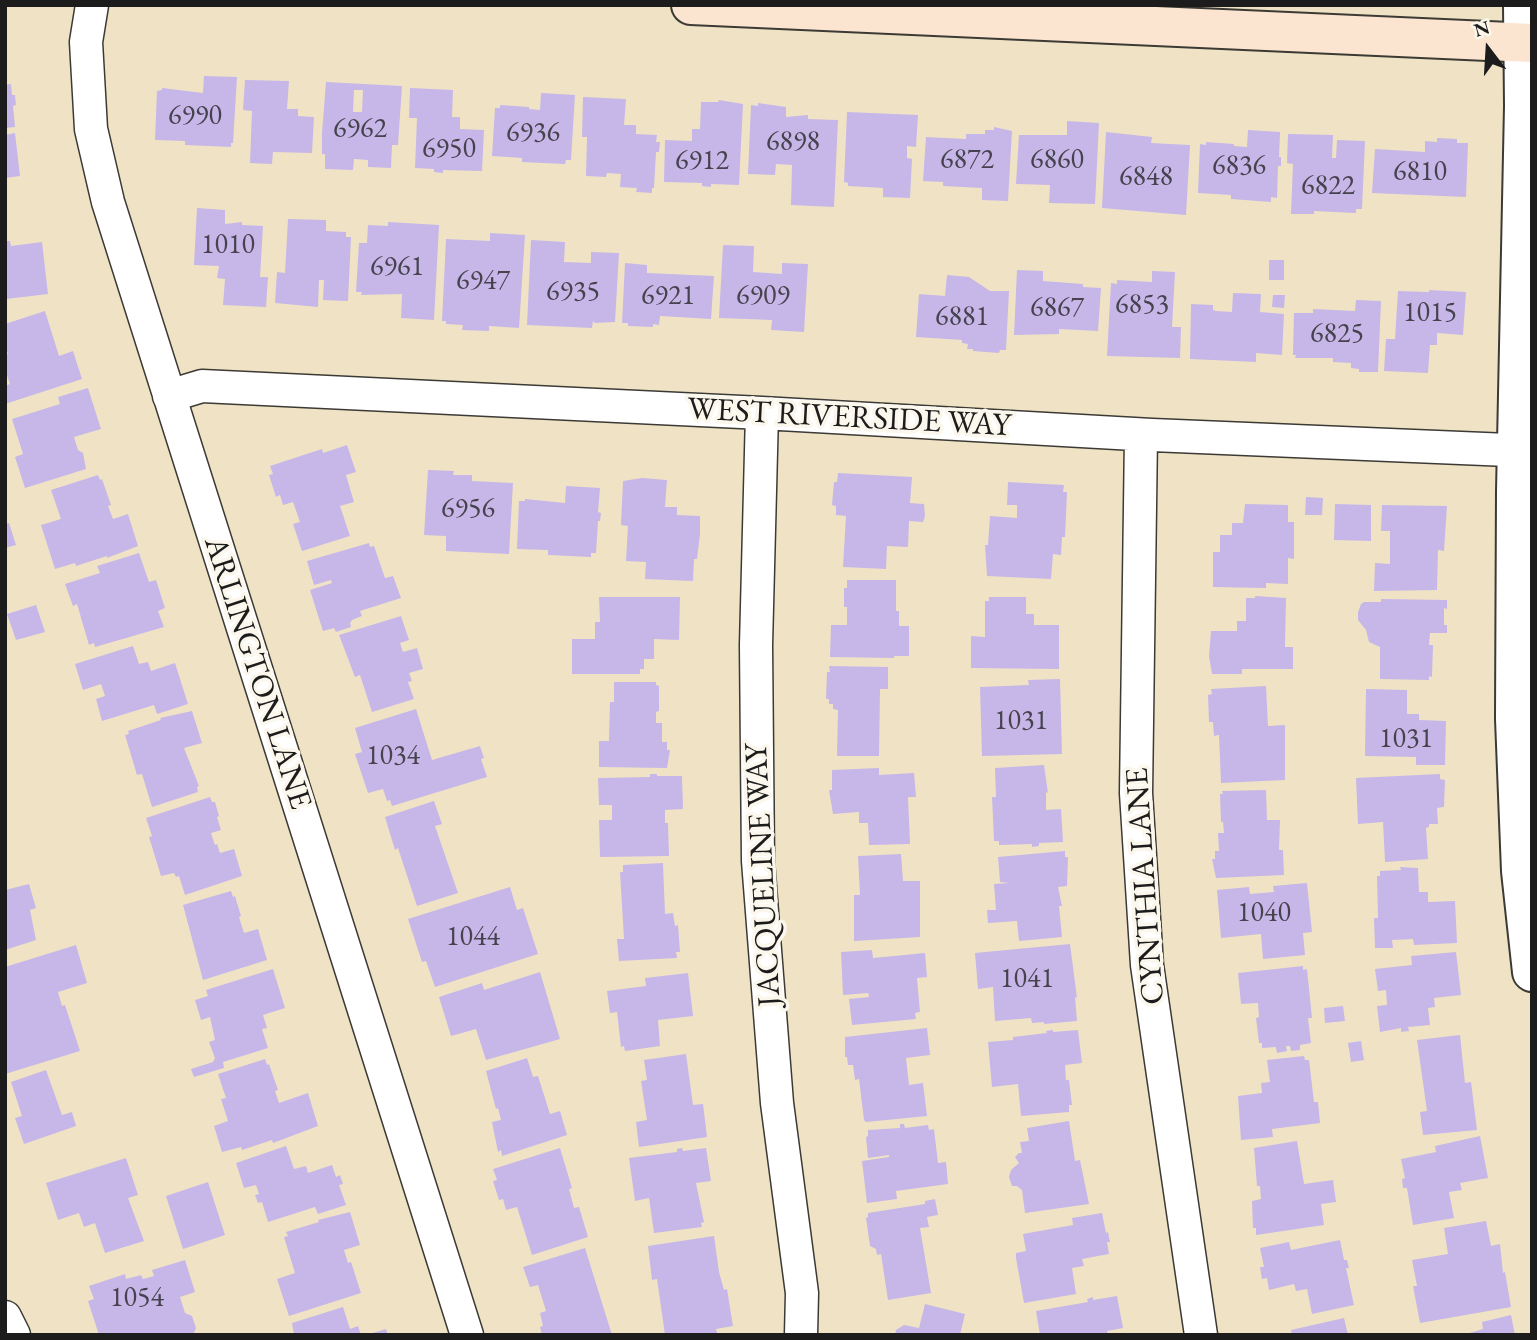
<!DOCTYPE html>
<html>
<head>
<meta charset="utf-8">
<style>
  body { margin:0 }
  #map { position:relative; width:1537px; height:1340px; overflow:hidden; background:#f0e3c5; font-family:"EB Garamond",serif }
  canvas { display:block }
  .frame { position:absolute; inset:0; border:7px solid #1c1c1c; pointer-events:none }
  .north { position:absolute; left:1453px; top:14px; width:70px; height:70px; -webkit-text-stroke:5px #fbf7ec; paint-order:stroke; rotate:343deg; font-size:19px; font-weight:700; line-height:28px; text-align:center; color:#1c1c1c }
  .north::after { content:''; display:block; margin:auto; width:24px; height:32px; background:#1c1c1c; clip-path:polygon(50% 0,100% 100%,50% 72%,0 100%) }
</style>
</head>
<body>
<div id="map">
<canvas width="1537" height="1340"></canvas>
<div class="frame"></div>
<div class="north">N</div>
</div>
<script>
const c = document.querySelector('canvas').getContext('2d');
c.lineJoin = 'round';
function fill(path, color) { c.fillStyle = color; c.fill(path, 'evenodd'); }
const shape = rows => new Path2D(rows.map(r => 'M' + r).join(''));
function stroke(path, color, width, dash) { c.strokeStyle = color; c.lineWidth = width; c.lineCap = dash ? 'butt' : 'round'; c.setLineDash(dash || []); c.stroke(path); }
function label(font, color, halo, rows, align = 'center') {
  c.font = font + ' "EB Garamond",serif'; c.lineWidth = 7; c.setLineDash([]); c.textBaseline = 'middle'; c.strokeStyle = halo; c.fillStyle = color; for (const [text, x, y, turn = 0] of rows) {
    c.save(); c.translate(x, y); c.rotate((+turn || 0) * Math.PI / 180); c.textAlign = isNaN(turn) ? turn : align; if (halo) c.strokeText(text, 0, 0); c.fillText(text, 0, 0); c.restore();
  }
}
const building = shape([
  [204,76,237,77,233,143,231,143,231,147,185,145,185,141,155,140,157,91,162,90,162,88,203,93],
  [245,80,289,81,287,109,298,109,298,116,314,117,312,153,273,152,272,164,250,163,252,111,243,110],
  [326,82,402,86,398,145,392,145,391,168,368,167,368,160,354,159,353,170,325,169,325,154,322,154,322,133],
  [354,90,363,90,362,112,353,112],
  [11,84,12,95,15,95,16,105,13,106,15,127,5,128,5,85],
  [410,88,453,90,452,117,460,117,460,129,484,130,482,171,443,170,443,173,434,172,434,169,415,168,417,118,409,118],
  [541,93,575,95,571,160,566,160,565,164,522,162,522,158,492,156,495,108,500,108,500,105,529,107,529,109,540,110],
  [583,97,626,99,624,125,636,125,636,134,657,135,656,142,660,142,659,152,656,152,654,188,652,188,652,193,636,192,637,188,620,187,621,174,607,173,606,177,586,176,587,137,582,137],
  [719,100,743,104,739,185,711,184,711,187,702,186,702,183,664,182,665,140,692,141,692,129,700,129,701,102,718,102],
  [758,103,786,107,786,117,808,115,808,119,838,120,834,207,791,205,792,165,776,164,775,175,748,174,751,105,758,106],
  [847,112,918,115,916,147,907,146,907,158,912,159,910,198,883,197,883,188,848,186,848,183,844,182],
  [1067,121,1099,123,1095,204,1049,203,1050,185,1016,184,1019,135,1067,135],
  [994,127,1012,131,1008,201,982,200,982,188,943,186,943,182,923,181,926,137,966,139,966,134,985,134,985,130,994,130],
  [1248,130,1280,132,1279,157,1281,157,1281,166,1278,166,1277,198,1271,197,1271,202,1231,199,1231,195,1198,193,1200,144,1206,145,1206,142,1234,144,1234,146,1247,147],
  [1106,132,1152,137,1151,143,1190,145,1186,215,1102,208],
  [15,133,20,176,5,178,5,135],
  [1288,134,1333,135,1332,158,1336,158,1337,140,1365,141,1362,209,1356,209,1356,213,1314,211,1314,214,1291,214,1293,164,1287,163],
  [1437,138,1457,139,1457,143,1468,143,1466,197,1372,193,1375,149,1425,152,1425,141,1437,142],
  [197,208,225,210,225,224,242,222,242,225,263,226,260,277,268,277,266,307,223,305,225,279,217,278,219,266,194,265],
  [288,219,326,220,326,231,346,232,346,237,351,237,348,301,323,300,324,280,319,280,318,307,275,303,277,272,285,273],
  [388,222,439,225,434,320,401,318,402,294,361,295,362,292,356,292,359,243,367,243,368,225,388,226],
  [490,233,525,235,519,328,489,326,489,331,462,330,463,325,446,324,446,321,442,321,446,239,490,241],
  [531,240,565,242,564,262,591,263,591,252,619,253,615,322,595,323,593,321,592,328,527,325],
  [5,241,10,241,11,246,42,242,48,294,6,299],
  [723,245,754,246,753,272,782,274,782,263,808,264,804,332,771,330,772,320,719,318],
  [1269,260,1284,260,1284,280,1269,280],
  [625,263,647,265,647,273,714,276,711,319,660,316,659,325,653,324,653,327,628,326,628,323,622,323],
  [1017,270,1043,271,1043,281,1083,284,1083,287,1101,288,1098,331,1059,329,1059,334,1014,335],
  [1152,271,1175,272,1172,327,1181,327,1180,358,1107,356,1111,283,1117,284,1117,280,1152,282],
  [947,275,969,277,990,291,1009,291,1006,350,1000,350,999,353,973,351,973,349,967,349,968,344,962,343,962,340,916,337,919,294,945,296],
  [1429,290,1466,292,1463,335,1437,333,1437,345,1430,345,1428,373,1384,371,1386,339,1395,339,1398,291,1429,292],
  [1233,293,1261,294,1260,312,1284,314,1282,355,1256,353,1256,362,1190,359,1191,304,1213,305,1213,310,1216,311,1232,312],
  [1273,295,1285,295,1284,308,1272,307],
  [1356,300,1381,301,1378,372,1359,372,1359,369,1351,368,1351,363,1333,362,1333,358,1295,358,1296,355,1293,355,1294,313,1313,313,1313,309,1355,311],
  [45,311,59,356,73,351,82,379,5,404,5,386,10,384,5,369,5,355,8,354,5,345,5,324],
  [88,388,101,429,74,437,78,450,83,453,86,469,25,488,15,457,23,454,12,419,60,404,58,397],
  [347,445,356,472,346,475,354,502,340,506,350,536,302,551,293,524,300,522,293,502,283,505,280,495,276,497,269,475,273,474,270,466,322,449,323,453],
  [428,470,454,471,453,475,472,475,472,481,513,483,509,554,446,551,446,536,424,535],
  [838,473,912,477,910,503,924,504,925,516,923,522,909,521,908,547,887,546,886,569,843,567,846,516,836,515,836,506,832,505,834,482,837,482],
  [98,475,100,480,102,479,111,505,108,506,113,519,128,514,138,546,107,558,107,556,76,566,75,563,55,569,41,525,61,519,51,490],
  [642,478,667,480,665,507,677,507,677,515,700,516,700,534,697,559,694,559,693,581,645,579,646,562,626,561,628,526,621,525,623,481],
  [1008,482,1064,485,1063,492,1067,492,1065,537,1062,537,1061,555,1053,554,1051,579,987,576,985,545,988,545,990,516,1017,518,1017,505,1007,505],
  [566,486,600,488,598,512,601,513,600,521,598,521,596,553,591,553,591,557,548,555,548,550,517,549,519,501,525,501,525,499,565,503],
  [1306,497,1323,498,1322,515,1305,515],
  [1245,504,1288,505,1288,522,1294,522,1294,559,1288,558,1288,584,1266,583,1266,588,1213,587,1213,552,1220,552,1220,535,1232,535,1232,523,1243,523],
  [1335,504,1371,505,1371,541,1334,540],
  [1382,505,1447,506,1444,551,1438,550,1437,590,1374,591,1375,563,1390,564,1390,531,1381,531],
  [9,523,16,545,5,548,5,524],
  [369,543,370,547,374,546,385,578,393,576,401,598,360,611,362,616,352,620,350,623,351,627,336,632,334,628,323,631,310,590,332,583,331,580,314,585,307,561],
  [139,553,149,582,156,580,165,608,158,611,164,627,95,647,94,643,89,645,77,604,73,606,65,584,100,573,97,566],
  [847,580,896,580,896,611,899,611,899,626,909,626,909,656,894,656,894,658,830,657,831,625,847,625,847,607,844,607,844,588,847,588],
  [1255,596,1286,598,1285,647,1293,647,1293,669,1242,669,1242,674,1212,674,1209,656,1211,631,1237,631,1237,621,1246,621,1246,598,1255,598],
  [599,597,680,597,679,640,654,639,654,659,644,659,644,669,640,669,640,674,572,674,572,639,595,639,595,622,600,622],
  [989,597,1026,597,1026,614,1034,614,1034,625,1059,625,1059,669,971,668,971,636,985,637,985,601,989,601],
  [1381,599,1447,600,1447,609,1444,608,1444,625,1447,625,1447,633,1430,633,1429,645,1433,645,1432,677,1429,676,1429,680,1380,679,1380,647,1369,642,1366,630,1358,620,1358,612,1361,604,1364,602,1381,602],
  [36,605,45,632,16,640,7,614],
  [401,616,409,640,400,643,403,652,417,648,423,669,409,673,412,681,408,682,414,699,372,712,360,675,355,677,339,635],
  [133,646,139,664,148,662,151,671,175,663,188,704,157,714,154,705,102,721,96,699,105,696,101,684,83,690,75,664],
  [829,666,888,667,888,689,880,689,879,756,837,756,838,710,833,709,833,704,829,704,829,699,826,699,827,672,830,672],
  [1060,679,1062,754,982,756,980,687,1029,685,1028,680],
  [614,682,656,682,656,685,659,686,659,711,656,712,656,723,662,723,662,742,667,742,667,750,670,750,667,768,599,767,599,741,609,741,610,702,614,702],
  [1266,686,1268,726,1285,725,1285,780,1221,783,1219,735,1214,736,1213,722,1209,722,1208,695,1212,694,1211,689],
  [1366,689,1407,690,1407,714,1419,714,1419,720,1446,721,1445,765,1416,765,1416,757,1365,756],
  [416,709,432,760,480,746,484,758,481,759,487,777,392,806,390,800,387,801,383,789,368,793,355,754,362,752,355,728],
  [192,711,202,743,184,748,199,786,197,787,198,792,152,807,142,774,137,775,125,735,129,734,128,731,161,720,160,718],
  [1044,765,1048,793,1046,792,1046,810,1061,809,1063,842,1039,843,1039,846,1032,847,1032,844,999,845,999,841,994,841,992,797,996,797,995,768],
  [879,768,879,775,914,773,916,797,908,797,910,844,869,845,868,823,859,823,859,812,833,814,829,790,832,790,832,770],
  [650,774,657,774,657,776,682,776,683,809,665,810,665,823,668,823,669,856,600,857,599,820,612,820,612,805,599,805,598,778,650,777],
  [1440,774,1440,779,1445,780,1444,807,1437,808,1438,824,1429,824,1429,827,1426,828,1428,859,1385,862,1383,822,1358,824,1356,778],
  [1266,790,1267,820,1280,820,1279,850,1283,850,1284,875,1216,878,1212,859,1215,859,1215,851,1219,851,1218,833,1224,833,1223,822,1221,822,1220,794,1223,794,1222,791],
  [210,797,212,802,215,802,219,816,217,817,221,830,211,833,215,845,217,844,220,853,234,849,242,876,185,895,179,876,176,877,174,873,161,876,149,837,152,836,146,818],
  [434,801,442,824,435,826,458,893,417,906,398,848,395,850,385,817],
  [1065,851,1065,857,1068,857,1067,886,1058,887,1062,906,1059,906,1062,937,1019,941,1017,921,988,923,987,910,996,910,994,884,1010,883,1000,882,998,857],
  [901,854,903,881,920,881,920,937,854,941,854,895,860,895,858,856],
  [663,863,665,914,673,913,675,926,678,925,680,952,676,952,677,958,619,961,617,939,624,939,620,872,623,872,623,865],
  [1400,867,1418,868,1419,892,1428,892,1428,902,1455,901,1457,943,1414,945,1413,939,1392,940,1393,948,1375,948,1374,918,1378,918,1377,876,1380,876,1380,871,1401,870],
  [1307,883,1312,932,1303,933,1305,955,1263,959,1261,934,1221,938,1217,890,1249,887,1250,894,1274,892,1273,886],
  [29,884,36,908,30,910,36,940,5,950,5,890],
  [510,887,517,910,523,908,538,954,435,987,426,961,422,962,408,919],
  [231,891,233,897,235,896,241,916,239,917,244,933,258,929,267,960,203,980,183,905],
  [1070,944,1077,998,1075,997,1077,1021,1044,1024,1044,1022,1032,1023,1031,1018,995,1021,993,987,978,989,975,953],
  [76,945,87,983,58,992,62,1006,65,1005,80,1051,5,1074,5,967],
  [872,950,873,958,925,953,927,977,917,978,920,1012,915,1013,916,1019,852,1025,849,999,869,997,868,993,843,995,841,952],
  [1456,952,1461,995,1434,998,1435,1007,1428,1008,1430,1025,1408,1027,1409,1031,1401,1032,1401,1028,1380,1032,1377,1006,1387,1005,1386,990,1378,991,1375,969,1412,965,1411,956],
  [1303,966,1303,970,1307,969,1312,1018,1308,1018,1311,1043,1300,1045,1300,1050,1291,1051,1290,1046,1286,1046,1287,1051,1277,1053,1276,1047,1262,1048,1262,1043,1259,1043,1256,1018,1259,1017,1258,1003,1241,1004,1238,973],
  [273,969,285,1008,263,1015,267,1028,262,1029,268,1048,223,1062,224,1068,194,1077,191,1069,213,1062,215,1058,209,1042,215,1040,210,1017,201,1020,195,1000,208,996,206,990],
  [540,972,560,1039,486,1060,476,1029,451,1036,439,997,482,983,484,990],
  [688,973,693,1016,658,1020,660,1046,625,1051,624,1046,621,1047,617,1012,610,1013,607,991,646,986,645,978],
  [1343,1006,1345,1021,1325,1023,1324,1008],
  [927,1028,930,1055,906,1058,909,1085,923,1083,927,1116,866,1122,864,1120,859,1079,855,1080,853,1065,848,1065,847,1057,845,1057,845,1037],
  [1053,1030,1053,1032,1078,1030,1082,1063,1065,1065,1066,1080,1069,1080,1072,1105,1069,1105,1069,1112,1021,1116,1018,1084,992,1087,988,1042,1013,1040,1013,1037,1047,1033,1046,1031],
  [1460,1035,1465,1083,1471,1082,1477,1130,1423,1135,1420,1112,1427,1111,1417,1040],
  [1361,1041,1364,1060,1351,1062,1348,1043],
  [686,1054,693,1105,703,1104,707,1137,639,1147,636,1122,647,1120,641,1081,647,1080,644,1060],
  [1304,1056,1305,1060,1309,1060,1314,1102,1318,1102,1320,1123,1272,1129,1273,1137,1241,1140,1238,1096,1262,1093,1261,1083,1270,1082,1267,1060],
  [527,1058,533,1077,538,1076,550,1114,560,1111,567,1135,502,1156,501,1150,498,1152,492,1122,501,1120,498,1108,496,1109,486,1071],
  [265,1059,267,1065,269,1064,278,1090,275,1091,279,1103,308,1093,318,1126,273,1143,272,1140,242,1150,241,1147,222,1152,214,1126,228,1121,221,1099,226,1098,218,1074],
  [46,1070,62,1115,72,1112,76,1126,24,1144,15,1118,22,1116,11,1082],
  [1069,1121,1075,1161,1080,1160,1089,1204,1025,1213,1022,1190,1017,1186,1012,1186,1009,1177,1011,1170,1019,1163,1015,1157,1019,1153,1022,1153,1020,1142,1029,1141,1027,1128],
  [900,1124,904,1124,905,1128,928,1125,929,1130,934,1129,938,1163,946,1162,948,1184,896,1191,897,1199,867,1203,862,1161,889,1157,889,1155,868,1158,866,1137,868,1136,868,1130,900,1128],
  [1480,1136,1488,1178,1460,1183,1462,1190,1449,1192,1454,1218,1413,1225,1407,1188,1403,1188,1402,1179,1405,1178,1401,1159,1436,1152,1435,1146],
  [1297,1141,1304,1184,1333,1180,1336,1202,1321,1204,1324,1225,1256,1235,1256,1228,1253,1228,1252,1201,1261,1199,1260,1186,1257,1186,1254,1148],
  [286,1146,294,1169,306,1166,308,1173,332,1165,336,1177,340,1175,343,1184,339,1185,346,1205,318,1214,315,1207,268,1222,262,1202,258,1203,255,1195,259,1194,256,1185,244,1188,236,1163],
  [560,1148,572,1188,569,1189,574,1208,579,1207,588,1237,532,1255,517,1207,506,1210,503,1199,499,1200,493,1181,497,1180,493,1169],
  [682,1148,683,1151,706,1148,711,1181,696,1183,704,1222,701,1223,702,1227,654,1233,649,1198,635,1201,629,1158,677,1152,677,1149],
  [126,1158,138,1195,128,1198,144,1241,105,1253,95,1223,84,1227,79,1213,58,1220,46,1183],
  [208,1182,225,1235,183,1249,166,1196],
  [935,1199,938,1215,927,1217,929,1227,920,1228,931,1293,888,1300,881,1254,877,1255,876,1249,870,1246,866,1218,868,1217,868,1213,925,1204,925,1201],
  [350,1212,360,1245,344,1250,348,1263,351,1262,361,1293,289,1316,277,1279,295,1273,284,1237,288,1236,286,1232,319,1222,318,1220],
  [1102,1213,1106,1233,1108,1232,1110,1242,1107,1242,1109,1254,1082,1259,1084,1266,1072,1268,1076,1294,1024,1303,1016,1258,1016,1253,1026,1251,1023,1234,1073,1225,1072,1218],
  [1486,1221,1491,1246,1500,1244,1503,1273,1505,1272,1511,1307,1420,1323,1413,1286,1417,1286,1412,1260,1448,1254,1444,1228],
  [714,1236,719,1272,724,1290,727,1289,733,1326,716,1329,717,1333,708,1335,665,1335,657,1279,652,1280,648,1246],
  [1340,1240,1344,1260,1347,1260,1349,1268,1346,1268,1354,1305,1312,1314,1307,1289,1296,1291,1294,1284,1269,1290,1267,1278,1262,1279,1260,1267,1264,1267,1260,1248,1289,1242,1291,1250],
  [585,1248,612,1335,542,1335,540,1327,543,1326,540,1313,546,1311,538,1285,530,1287,523,1267],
  [185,1260,195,1292,180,1297,185,1313,192,1316,196,1328,193,1335,99,1335,88,1301,94,1299,89,1286,125,1274,126,1279,141,1275,143,1279,154,1276,152,1270],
  [1117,1296,1123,1328,1107,1331,1108,1335,1040,1335,1036,1311,1088,1302,1087,1299,1093,1297,1093,1300],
  [925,1304,965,1314,960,1335,895,1335,896,1330,904,1325,919,1328],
  [343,1307,350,1329,358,1326,361,1335,294,1335,292,1323],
  [1511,1315,1515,1335,1463,1335,1483,1329,1482,1322],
  [1344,1318,1348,1335,1292,1335,1291,1330],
  [386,1329,388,1335,369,1335,369,1334]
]);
const minor = shape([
  [92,5,86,42,91,129,108,202,467,1335],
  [169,396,202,386,762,413,1152,435,1532,451],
  [762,413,756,645,758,861,777,1103,802,1293,801,1335],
  [1141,435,1136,793,1147,965,1201,1335],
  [5,1317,14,1335]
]);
const tertiary = shape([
  [1523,5,1524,106,1516,491,1515,719,1521,871,1532,972]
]);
const secondary = shape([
  [691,5,1532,43]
]);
const numberNames = [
  ["6990",195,116],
  ["6962",360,129],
  ["6936",533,133],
  ["6898",793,142],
  ["6950",449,149],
  ["6872",967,160],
  ["6860",1057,160],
  ["6912",702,161],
  ["6836",1239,166],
  ["6810",1420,172],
  ["6848",1146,177],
  ["6822",1328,186],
  ["1010",228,245],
  ["6961",397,267],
  ["6947",483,281],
  ["6935",573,292],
  ["6921",668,296],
  ["6909",763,296],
  ["6853",1142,305],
  ["6867",1057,308],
  ["1015",1430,313],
  ["6881",962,317],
  ["6825",1337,334],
  ["6956",468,509],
  ["1031",1021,721],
  ["1031",1406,739],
  ["1034",393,756],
  ["1040",1264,913],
  ["1044",473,937],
  ["1041",1027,979],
  ["1054",137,1298]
];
const streetNames = [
  ["WEST RIVERSIDE WAY",849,418,3],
  ["ARLINGTON LANE",257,673,72],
  ["JACQUELINE WAY",764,875,-93],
  ["CYNTHIA LANE",1146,886,-94]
];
fill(building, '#c6b7e8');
stroke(minor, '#3c3a35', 35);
stroke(tertiary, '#3c3a35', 42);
stroke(secondary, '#3c3a35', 42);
stroke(minor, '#fff', 32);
stroke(tertiary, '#fff', 38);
stroke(secondary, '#fce5d0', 38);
label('28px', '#46434f', null, numberNames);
label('32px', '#1c1c1c', '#fbf7ec', streetNames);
</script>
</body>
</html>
